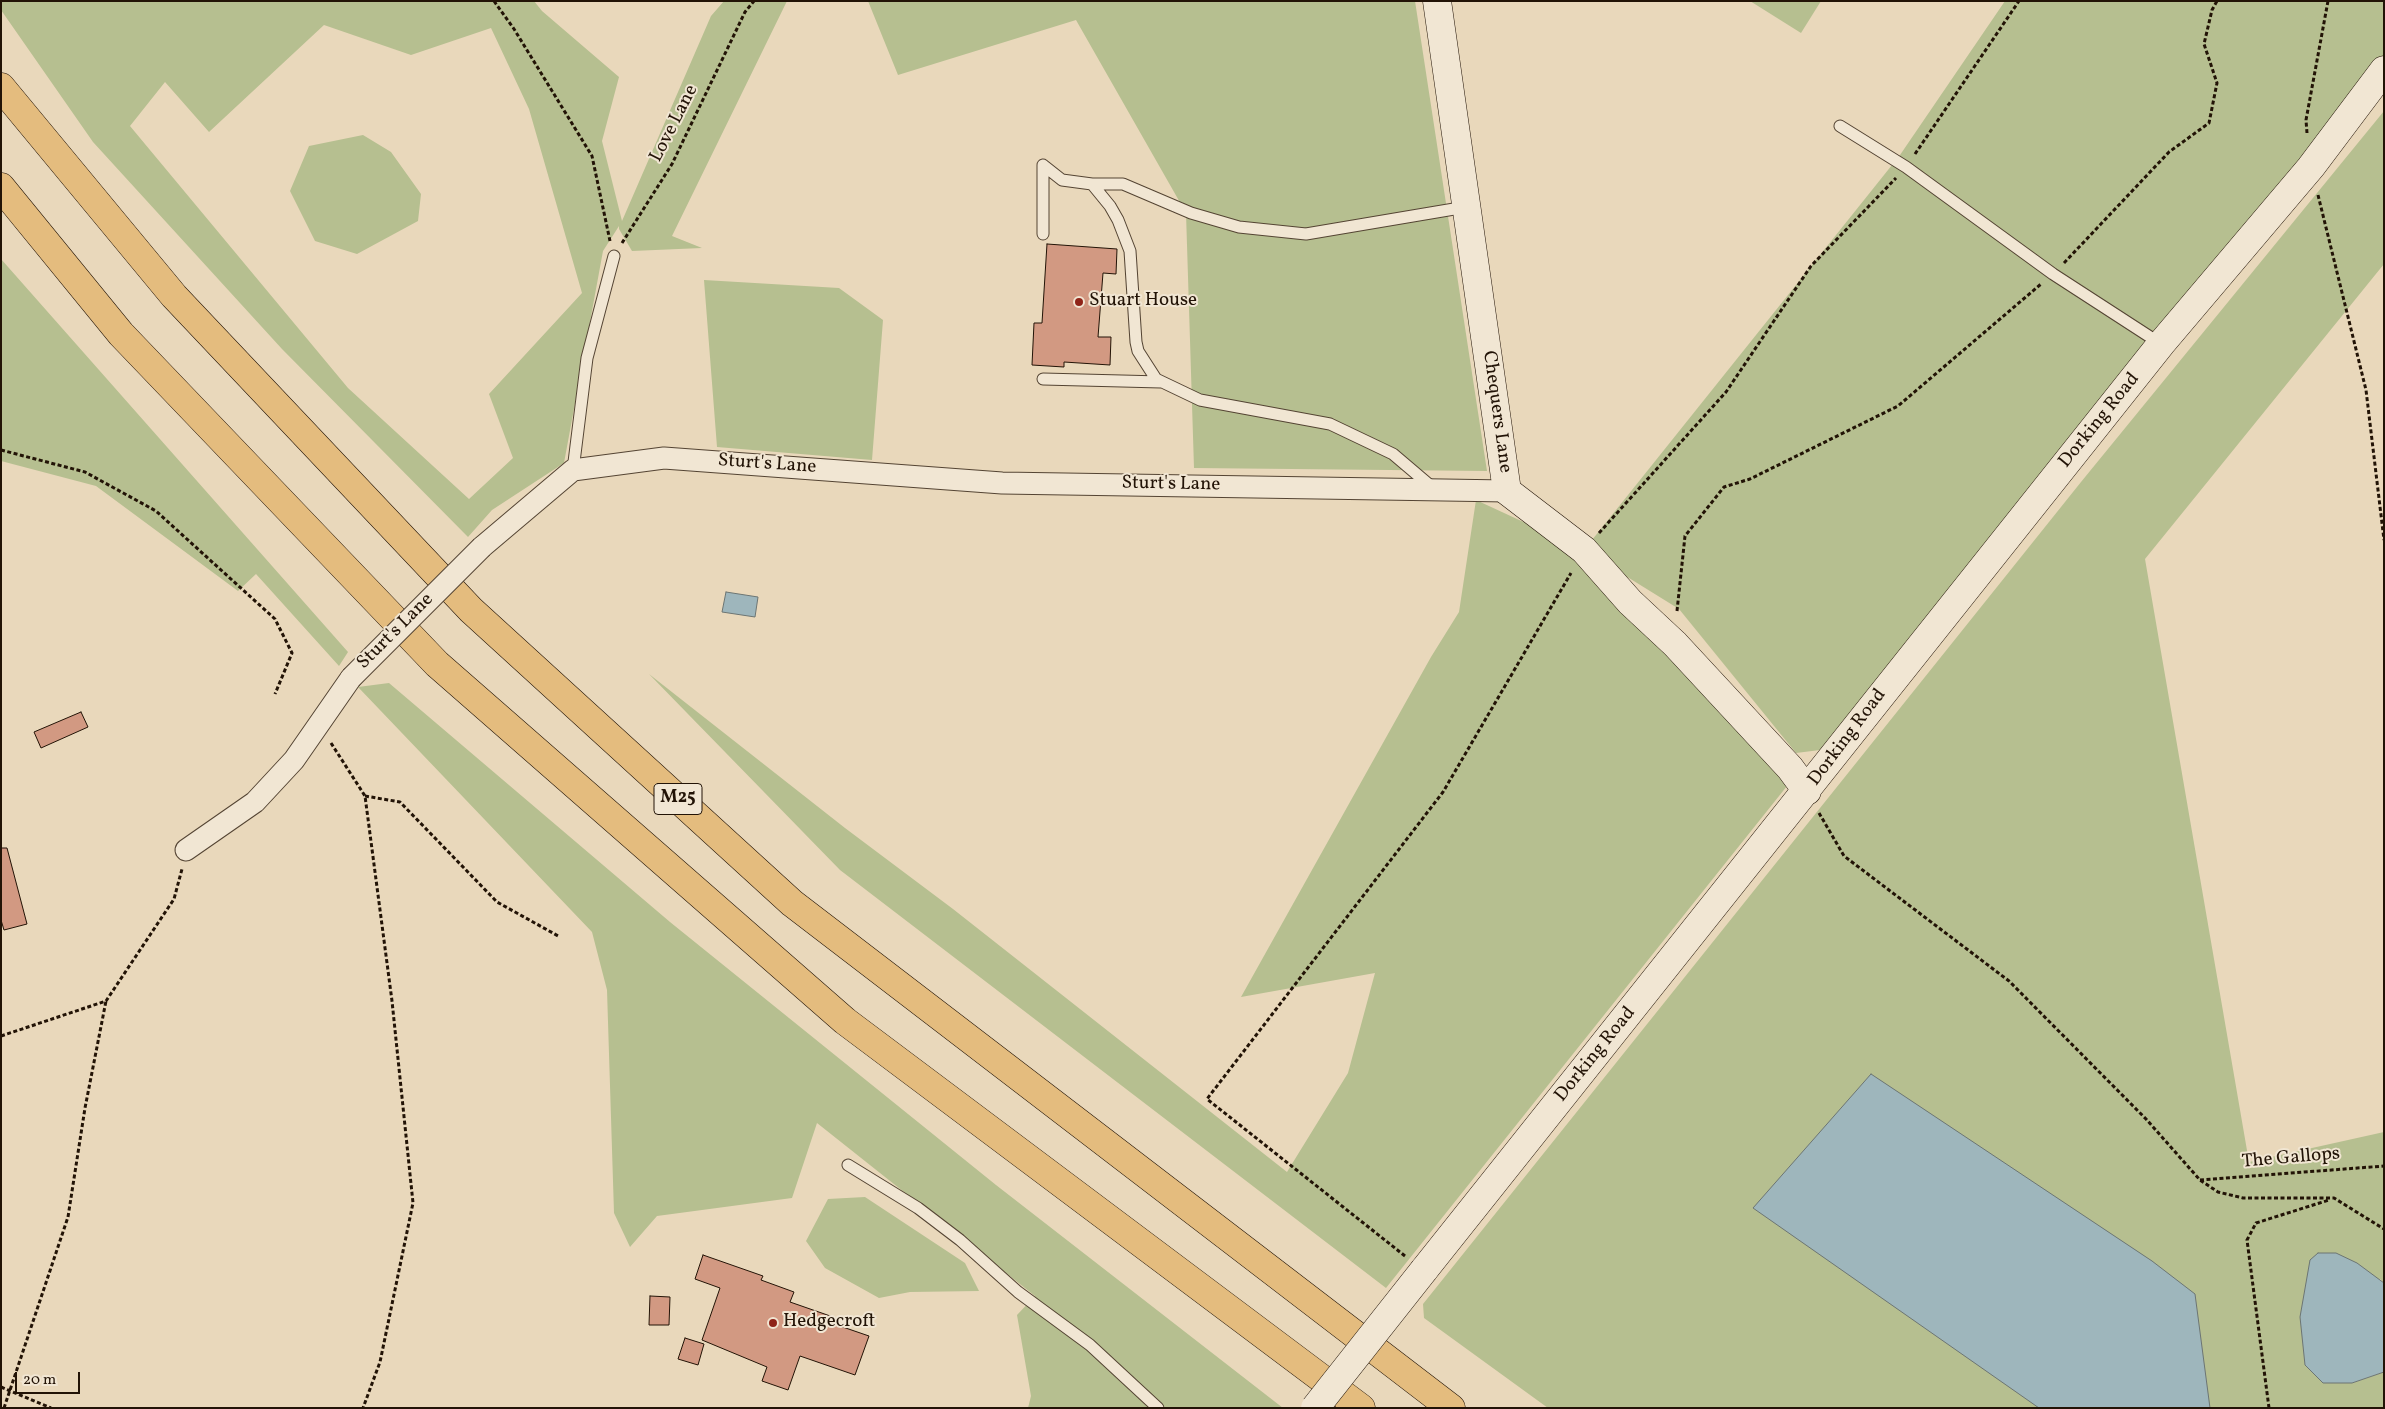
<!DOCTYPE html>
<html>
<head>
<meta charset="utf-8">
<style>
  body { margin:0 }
  #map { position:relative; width:2385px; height:1409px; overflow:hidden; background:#e9d8bb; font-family:Vollkorn,serif }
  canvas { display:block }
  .frame { position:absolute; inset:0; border:2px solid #221306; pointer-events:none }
  .scale { position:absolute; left:15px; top:1372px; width:65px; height:22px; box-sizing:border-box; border:2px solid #221306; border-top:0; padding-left:6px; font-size:15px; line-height:18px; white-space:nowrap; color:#221306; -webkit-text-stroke:4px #f1e6d3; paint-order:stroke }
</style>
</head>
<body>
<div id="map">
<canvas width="2385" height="1409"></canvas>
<div class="frame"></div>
<div class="scale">20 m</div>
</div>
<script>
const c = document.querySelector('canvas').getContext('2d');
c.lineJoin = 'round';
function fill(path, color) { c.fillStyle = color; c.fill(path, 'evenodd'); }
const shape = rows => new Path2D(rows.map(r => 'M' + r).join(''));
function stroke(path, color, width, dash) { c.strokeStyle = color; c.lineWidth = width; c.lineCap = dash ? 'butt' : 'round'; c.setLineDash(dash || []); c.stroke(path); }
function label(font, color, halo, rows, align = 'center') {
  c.font = font + ' Vollkorn,serif'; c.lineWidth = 4; c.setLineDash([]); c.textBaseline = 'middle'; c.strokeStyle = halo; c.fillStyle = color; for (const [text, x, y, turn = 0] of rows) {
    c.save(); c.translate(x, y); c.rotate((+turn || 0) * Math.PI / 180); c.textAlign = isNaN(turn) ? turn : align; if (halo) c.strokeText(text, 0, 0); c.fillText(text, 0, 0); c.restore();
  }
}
const green = shape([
  [1,1,534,1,542,11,619,77,602,141,622,221,711,16,724,1,787,1,672,236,702,248,632,251,619,229,619,226,603,251,564,463,492,510,468,537,282,349,93,142,1,10],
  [324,25,411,55,491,28,529,109,582,293,489,394,513,458,469,499,348,388,130,126,165,82,209,132],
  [868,1,1415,1,1487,471,1194,468,1186,213,1076,20,898,75],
  [1750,1,1821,1,1801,33],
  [2005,1,2384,1,2384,57,2070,445,1820,750,1796,753,1679,609,1587,552,1795,776,1386,1288,840,870,649,674,845,828,953,909,1287,1172,1348,1073,1375,973,1241,997,1431,657,1459,612,1476,500,1584,550,1900,155],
  [2384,111,2384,264,2145,559,2249,1162,2384,1132,2384,1283,2380,1279,2352,1383,2384,1372,2384,1408,1548,1408,1424,1318,1423,1304,2081,482],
  [363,135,391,152,421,194,418,221,357,254,315,241,290,191,309,146],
  [1,259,348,652,339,666,256,574,238,591,96,486,1,461],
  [704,280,839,288,883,320,872,460,717,447],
  [389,683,670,922,996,1185,1283,1408,1028,1408,1031,1396,1017,1315,1035,1296,817,1123,792,1198,657,1216,630,1247,614,1213,607,990,592,932,358,687],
  [865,1197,965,1263,979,1291,910,1292,879,1298,825,1268,806,1241,828,1199]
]);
const water = shape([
  [726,592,758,597,755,617,722,612,726,592],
  [1871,1074,2152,1261,2195,1294,2210,1408,2039,1408,1753,1208,1871,1074],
  [2318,1253,2336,1253,2357,1263,2384,1283,2384,1372,2352,1383,2323,1383,2305,1365,2300,1317,2310,1260,2318,1253]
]);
const building = shape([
  [1047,244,1117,249,1116,274,1103,273,1098,337,1111,337,1110,365,1064,362,1064,367,1032,365,1034,323,1042,323,1047,244],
  [81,712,88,727,41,748,34,732,81,712],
  [1,848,7,848,27,924,4,930,1,920,1,848],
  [703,1255,763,1276,761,1280,794,1292,790,1302,836,1318,834,1324,869,1336,855,1375,800,1356,788,1390,762,1381,767,1367,702,1340,720,1288,695,1279,703,1255],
  [650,1296,670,1297,669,1325,649,1325,650,1296],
  [685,1338,704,1344,698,1365,678,1359,685,1338]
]);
const path = shape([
  [494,1,514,29,592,156,610,241],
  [2307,133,2306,120,2328,1],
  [1915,154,2019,1],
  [2318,195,2366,390,2384,540],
  [622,243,672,164,745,12,754,1],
  [2064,263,2169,152,2209,123,2217,83,2204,44,2212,10,2217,1],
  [1,450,85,472,156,511,275,619,292,653,275,694],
  [1599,533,1726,392,1811,266,1896,178],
  [1677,611,1685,536,1724,487,1750,479,1898,406,2041,284],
  [331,743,365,796,392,1001,413,1203,380,1362,363,1408],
  [365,796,400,802,497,902,560,937],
  [1819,813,1844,856,2009,981,2146,1119,2200,1180,2218,1192,2243,1198,2334,1198,2384,1229],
  [1,1036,106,1001,174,899,182,869],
  [2200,1180,2384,1166],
  [1405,1256,1207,1099,1443,792,1571,573],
  [1,1387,51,1408],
  [4,1408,68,1217,85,1108,106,1001],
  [2269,1408,2247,1240,2256,1223,2329,1200]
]);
const service = shape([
  [1840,126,1906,167,2053,274,2161,344],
  [1043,165,1062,180,1092,184,1110,206,1118,220,1130,251,1136,342,1138,351,1156,379,1200,400,1330,424,1393,454,1433,488],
  [1043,165,1043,234],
  [1092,184,1123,184,1191,213,1239,227,1306,234,1466,207],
  [1043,379,1161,382],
  [573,470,587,358,614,256],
  [848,1165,918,1208,960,1240,1018,1292,1090,1345,1158,1408]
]);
const minor = shape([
  [482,547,573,470,664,458,1002,483,1507,491],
  [186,850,255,802,294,760,351,678]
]);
const secondary = shape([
  [1437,1,1507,491,1584,550,1630,602,1675,644,1790,768,1807,791],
  [1424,1270,2161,344,2311,167,2384,70]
]);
const motorway = shape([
  [1,87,174,296,471,610,792,903,1451,1408],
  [1,187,121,334,437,664,845,1021,1361,1408]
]);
const minorBridge = shape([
  [351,678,482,547]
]);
const secondaryBridge = shape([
  [1315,1408,1424,1270]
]);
const markers = [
  [1079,302,5,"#8f2418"],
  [773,1323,5,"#8f2418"]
];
const shields = [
  [678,799,48]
];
const shieldNames = [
  ["M25",678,799]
];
const streetNames = [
  ["Love Lane",675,124,-63],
  ["Chequers Lane",1496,412,82],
  ["Dorking Road",2100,421,-51],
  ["Sturt's Lane",767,465,4],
  ["Sturt's Lane",1171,485,1],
  ["Sturt's Lane",396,632,-45],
  ["Dorking Road",1848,738,-53],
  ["Dorking Road",1596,1055,-51],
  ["The Gallops",2291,1159,-5]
];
const poiNames = [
  ["Stuart House",1089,302],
  ["Hedgecroft",783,1323]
];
fill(green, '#b6bf90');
fill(water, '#9eb6bc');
stroke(water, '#6c7573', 1);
fill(building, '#d29982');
stroke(building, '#221306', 1);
stroke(service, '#544433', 13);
stroke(minor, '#544433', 23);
stroke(secondary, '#221306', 29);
stroke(motorway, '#221306', 29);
stroke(path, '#221306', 3, [4, 2.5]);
stroke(service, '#f1e6d3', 11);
stroke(minor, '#f1e6d3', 21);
stroke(secondary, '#f1e6d3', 28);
stroke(motorway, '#e4bc7e', 28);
stroke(minorBridge, '#544433', 23, []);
stroke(secondaryBridge, '#221306', 29, []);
stroke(minorBridge, '#f1e6d3', 21);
stroke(secondaryBridge, '#f1e6d3', 28);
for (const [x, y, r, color] of markers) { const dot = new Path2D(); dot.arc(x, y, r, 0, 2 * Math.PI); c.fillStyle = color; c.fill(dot); stroke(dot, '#f1e6d3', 2); }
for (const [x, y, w] of shields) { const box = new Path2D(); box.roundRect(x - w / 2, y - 15.5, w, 31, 4); c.fillStyle = '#f1e6d3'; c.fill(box); stroke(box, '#221306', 1); }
label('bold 18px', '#221306', null, shieldNames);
label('19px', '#221306', '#f1e6d3', streetNames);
label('19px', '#221306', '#f1e6d3', poiNames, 'left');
</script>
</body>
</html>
